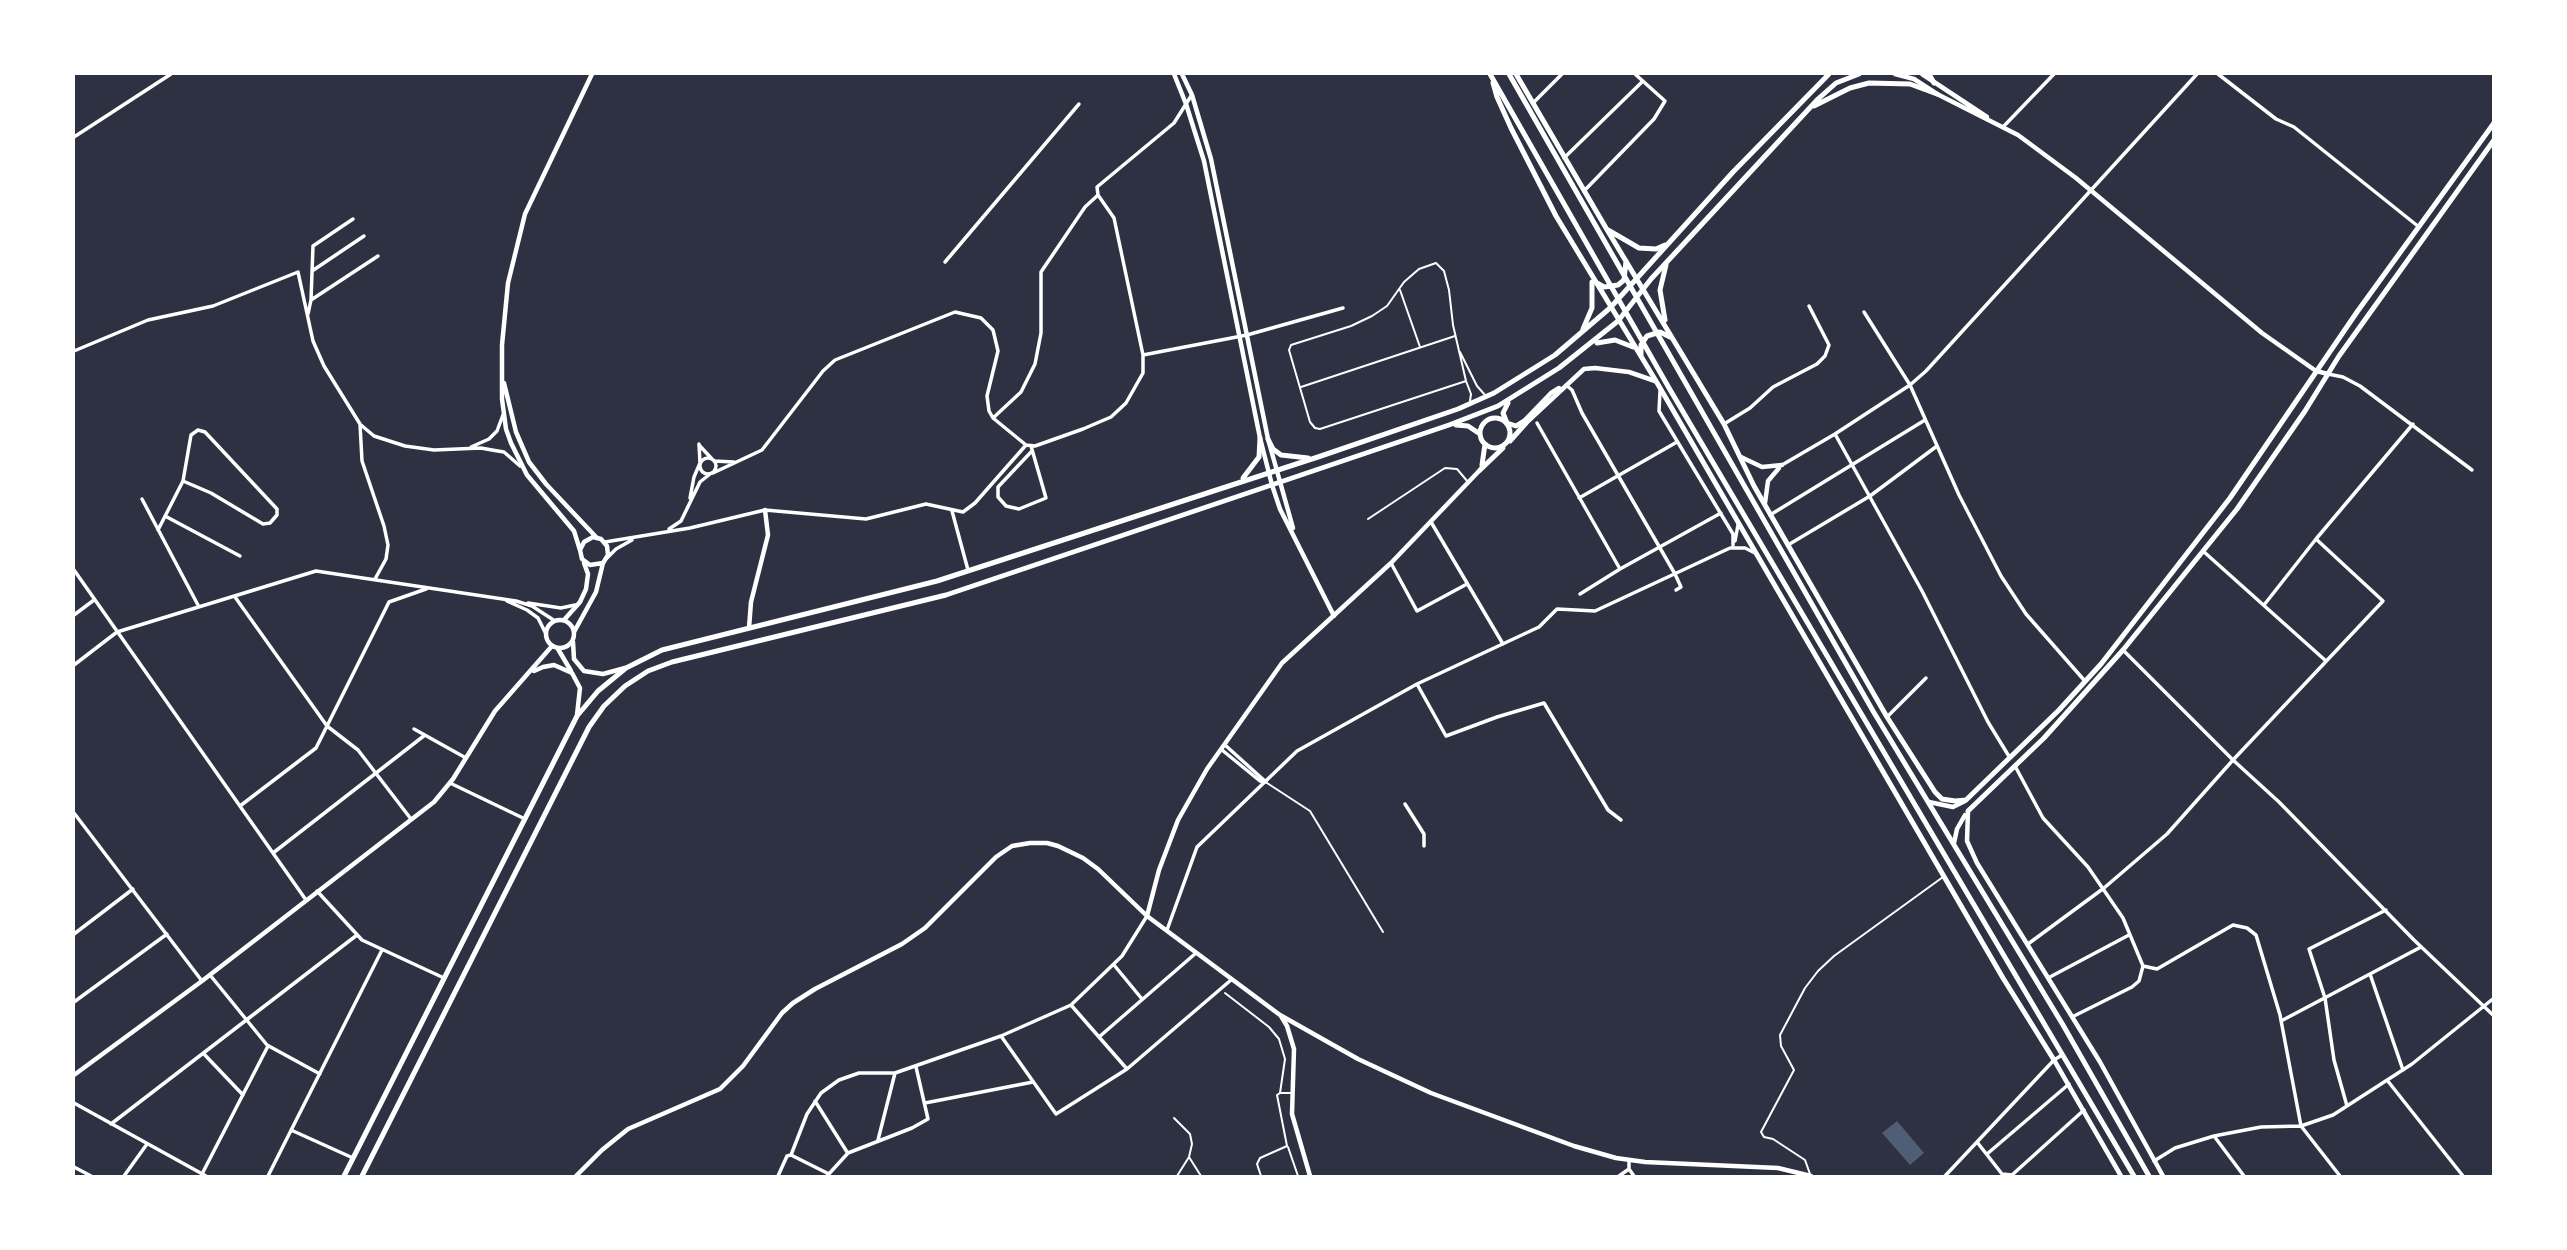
<!DOCTYPE html>
<html>
<head>
<meta charset="utf-8">
<style>
  body { margin:0 }
  #map { position:relative; width:2567px; height:1250px; overflow:hidden; background:#2d3142; font-family:"Titillium Web",sans-serif }
  canvas { display:block }
  .frame { position:absolute; inset:0; border:75px solid #fff; pointer-events:none }
</style>
</head>
<body>
<div id="map">
<canvas width="2567" height="1250"></canvas>
<div class="frame"></div>
</div>
<script>
const c = document.querySelector('canvas').getContext('2d');
c.lineJoin = 'round';
function fill(path, color) { c.fillStyle = color; c.fill(path, 'evenodd'); }
const shape = rows => new Path2D(rows.map(r => 'M' + r).join(''));
function stroke(path, color, width, dash) { c.strokeStyle = color; c.lineWidth = width; c.lineCap = dash ? 'butt' : 'round'; c.setLineDash(dash || []); c.stroke(path); }
const water = shape([
  [1897,1121,1924,1153,1910,1165,1882,1133]
]);
const service = shape([
  [1400,290,1420,347],
  [1460,352,1477,386,1485,395],
  [1466,381,1320,429,1315,428,1310,422,1289,350,1291,345,1351,326,1372,316,1387,306,1404,282,1419,269,1436,263,1444,271,1449,290,1453,325,1466,381,1471,394,1470,401],
  [1301,387,1455,336],
  [1368,519,1445,468,1457,469,1468,482],
  [1267,783,1310,811,1383,932],
  [1225,993,1269,1027,1279,1039,1285,1059,1280,1093],
  [1174,1118,1190,1134,1192,1144,1189,1157,1177,1176],
  [1288,1147,1298,1176],
  [1189,1157,1201,1176],
  [1810,1174,1805,1160,1773,1139,1764,1137,1761,1132,1794,1070,1781,1046,1780,1035,1805,988,1818,971,1834,956,1943,877],
  [1261,1176,1257,1164,1260,1158,1287,1146,1277,1095,1280,1093,1292,1093]
]);
const minor = shape([
  [2218,74,2276,119,2294,127,2419,227],
  [1533,103,1562,74],
  [2003,127,2054,74],
  [74,137,171,74],
  [1564,158,1643,81],
  [1584,191,1654,119,1665,101,1635,74],
  [945,262,1079,104],
  [312,271,364,236],
  [311,300,313,246,353,219],
  [1864,312,1910,385,1959,495,2001,576,2026,614,2084,680],
  [308,314,311,300,378,256],
  [74,351,148,320,213,306,298,272,313,341,324,366,360,424,362,461,384,526,388,545,386,559,375,579],
  [1143,355,1114,218,1098,195,1097,187,1174,123,1191,96],
  [2328,374,2343,377,2360,386,2472,470],
  [1566,385,1572,390,1582,413,1675,574,1681,587,1676,590],
  [1660,391,1659,411,1733,534,1733,545],
  [993,418,1021,392,1035,364,1041,333,1041,272,1085,207,1098,195],
  [1537,423,1620,569],
  [1724,424,1750,408,1773,387,1817,364,1825,356,1829,345,1809,306],
  [361,425,374,436,405,446,434,450,481,448,492,450,504,452,520,466],
  [1835,434,1922,591,1988,722,2010,758],
  [699,445,712,459],
  [1031,446,1046,498,1019,509,1006,506,998,497,998,487,1031,452],
  [471,447,489,439,497,431,503,415],
  '700 466a8 8 0 1 1 16 0a8 8 0 1 1-16 0Z',
  [714,461,734,462],
  [1782,465,1835,434,1910,385,1926,371,2197,74],
  [713,473,762,450,823,371,835,360,955,312,981,318,993,330,998,351,987,396,989,411,993,418,1026,445],
  [690,498,694,477,700,463,699,444],
  [1579,498,1677,442],
  [142,499,199,607],
  [952,511,968,570],
  [1770,515,1925,420],
  [165,516,240,556],
  [1431,522,1503,644],
  [669,529,681,521,700,482,710,474],
  [158,530,183,481,191,435,198,430,205,432,277,509,277,515,270,523,263,524,211,493,183,481],
  [2316,539,2383,601,2233,760,2279,802,2414,940,2494,1016],
  [1735,541,1738,525],
  [605,542,690,528,765,510,866,519,926,504,963,512,975,503,1026,445,1035,446,1083,429,1111,417,1126,403,1143,373,1143,355,1247,335,1343,308],
  [1788,545,1870,496,1937,446],
  [2203,551,2326,661],
  [607,558,616,549,632,540],
  [1391,563,1417,611,1467,584],
  [74,570,306,900],
  [1580,594,1620,569,1721,513],
  [235,597,327,726,358,750,411,819],
  [507,601,527,610,538,618,546,634],
  [528,603,561,608,575,605],
  [2264,605,2316,539,2413,424],
  [74,615,94,600],
  [74,665,117,632,316,571,516,601,532,606,555,621],
  [1417,684,1446,736,1497,717,1544,703,1608,810,1621,820],
  [1887,717,1926,678],
  [414,729,466,758],
  [1225,745,1266,782],
  [1222,750,1260,781,1266,782],
  [2015,766,2043,818,2088,867,2123,918,2143,966,2157,969,2233,925,2247,928,2256,935,2280,1015,2301,1126,2340,1176],
  [450,783,525,819],
  [1405,804,1424,834,1424,846],
  [240,806,316,748,389,602,426,589],
  [74,813,202,981],
  [273,853,425,735],
  [317,891,362,940,444,978],
  [1167,930,1197,847,1297,751,1417,684,1539,627,1557,609,1595,611,1730,548,1745,548,1755,553],
  [74,934,133,889],
  [2028,944,2104,888,2167,834,2233,760,2123,650],
  [1114,965,1142,999],
  [2370,974,2403,1070],
  [210,975,267,1045,320,1074],
  [2048,978,2129,935],
  [74,1002,167,934],
  [1071,1005,1127,1069],
  [2072,1017,2132,987,2139,981,2143,966],
  [2281,1021,2421,947],
  [1001,1036,1056,1114,1127,1069,1231,980],
  [1099,1037,1196,953],
  [203,1053,243,1095],
  [2387,1080,2463,1176],
  [815,1101,847,1152],
  [74,1103,206,1176],
  [925,1103,1033,1082],
  [2347,1106,2334,1060,2325,998,2309,949,2386,910],
  [111,1124,357,935],
  [291,1130,353,1158],
  [2214,1136,2244,1176],
  [878,1140,895,1073,1001,1036,1071,1005,1122,956,1147,916],
  [1977,1142,2002,1174,2012,1175,2084,1110],
  [1987,1154,2069,1084],
  [791,1155,829,1174],
  [2154,1161,2175,1148,2214,1136,2261,1127,2301,1126,2333,1115,2412,1064,2494,998],
  [74,1167,91,1176],
  [1629,1169,1634,1176],
  [202,1174,268,1046],
  [124,1176,147,1144],
  [268,1176,382,950],
  [778,1176,787,1156,791,1155,807,1114,821,1093,839,1080,859,1073,895,1073],
  [827,1176,848,1153,912,1128,928,1119,916,1067],
  [1619,1176,1629,1169,1629,1161],
  [1945,1176,2054,1060,2062,1055]
]);
const tertiary = shape([
  [1174,74,1186,104,1204,161,1260,438,1272,485,1280,509,1334,616],
  [1182,74,1192,95,1211,159,1268,439,1293,528],
  [1895,74,1914,79,1937,94,2018,135,2076,178,2262,333,2316,371,2328,374],
  [1922,74,1987,117],
  [504,383,516,432,529,462,546,484,597,538],
  [1524,421,1551,393,1559,388],
  [1526,423,1584,369,1595,368,1629,372,1655,381],
  [1741,457,1762,467,1782,465],
  [1765,503,1768,481,1779,468],
  [580,550,574,531,527,475,511,443,506,429,502,399,502,345,508,283,525,214,592,74],
  '546 634a14 14 0 1 1 28 0a14 14 0 1 1-28 0Z',
  [564,620,580,602,586,589,588,574,584,563],
  [749,628,751,602,768,535,765,510],
  [574,632,596,592,603,563,608,555,607,546,601,539,593,537,584,542,580,550,582,559,590,565,603,563],
  [573,642,574,659,584,671,603,674,625,668],
  [558,649,571,671],
  [534,671,543,667,554,665,572,673,580,688,577,715],
  [1147,916,1159,870,1178,820,1207,769,1282,663,1391,563,1480,470],
  [1281,1016,1287,1026,1294,1049,1292,1114,1310,1176],
  [74,1075,202,981,434,802,453,779,495,711,552,646],
  [576,1176,602,1150,628,1129,720,1089,743,1066,782,1013,793,1003,815,989,902,944,925,928,996,857,1012,846,1030,843,1047,843,1058,846,1083,858,1098,869,1147,916,1280,1015,1358,1059,1431,1093,1574,1146,1616,1158,1645,1162,1778,1168,1811,1176]
]);
const secondary = shape([
  [1929,802,1953,807,1965,801],
  [1968,811,1967,841,1977,863,2100,1062,2163,1176],
  [1954,843,1957,829,1965,815],
  [2054,1060,2121,1176]
]);
const primary = shape([
  [1490,74,1669,388,2134,1176],
  [1509,74,1873,711,2063,1025,2149,1176],
  [1516,74,1606,228,1724,424,1754,486,1887,717,1935,792,1942,799,1955,801,1966,800,2059,710,2101,664,2230,498,2357,312,2494,123],
  [1929,74,1934,83],
  [1493,83,1497,97,1511,128,1556,216,1656,381,2003,978,2054,1060],
  [1814,106,1850,88,1869,83,1910,84,1937,94],
  [1608,230,1639,248,1656,249,1665,245],
  [1597,283,1604,287,1618,285,1624,280,1626,261],
  [1665,320,1660,290,1666,265],
  [1583,329,1592,308,1592,282],
  [1597,343,1615,340,1633,347],
  [1641,355,1641,345,1647,336,1660,332,1670,337],
  [1508,403,1503,413,1507,423,1516,426,1524,421],
  '1480 433a15 15 0 1 1 30 0a15 15 0 1 1-30 0Z',
  [1456,425,1468,426,1480,434],
  [1268,439,1273,449,1281,455,1308,458],
  [1510,441,1526,423],
  [1482,465,1485,444],
  [1480,470,1503,448],
  [1243,478,1259,457,1260,438],
  [1968,811,2044,738,2123,650,2237,509,2305,411,2339,356,2494,140],
  [344,1176,577,716,598,691,626,668,662,650,937,581,1321,456,1458,409,1494,393,1555,355,1610,308,1733,172,1829,74],
  [362,1176,589,727,604,706,625,686,648,671,672,662,946,595,1449,425,1498,406,1559,368,1618,321,1651,279,1818,99,1836,83,1859,74]
]);
fill(water, '#4f5d75');
stroke(service, '#fff', 2);
stroke(minor, '#fff', 3.5);
stroke(tertiary, '#fff', 4.5);
stroke(secondary, '#fff', 4.5);
stroke(primary, '#fff', 5);
</script>
</body>
</html>
